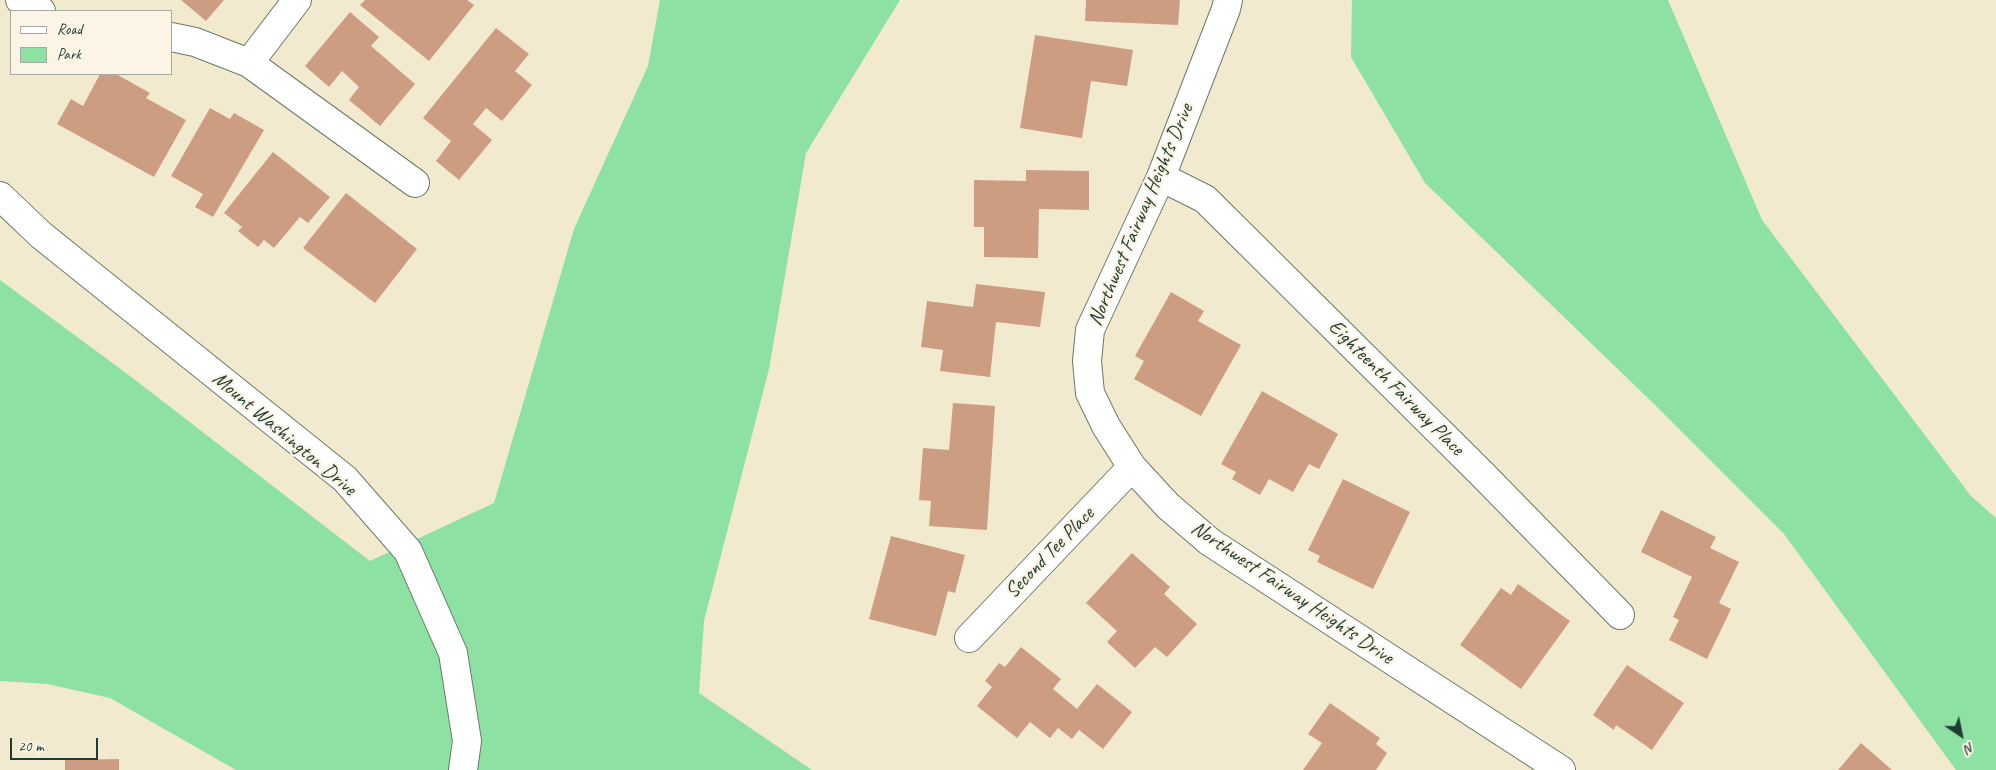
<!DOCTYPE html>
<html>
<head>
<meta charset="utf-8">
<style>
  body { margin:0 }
  #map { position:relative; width:1996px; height:770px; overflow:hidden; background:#f2eacf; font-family:Caveat,sans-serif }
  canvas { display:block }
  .legend { position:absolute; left:10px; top:10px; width:162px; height:65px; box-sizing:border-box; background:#fcf5e5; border:1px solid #a4ab9e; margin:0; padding:6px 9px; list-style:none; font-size:15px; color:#1f3d34 }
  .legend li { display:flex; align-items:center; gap:10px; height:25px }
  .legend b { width:25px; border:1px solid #a4ab9e }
  .north { position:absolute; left:1936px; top:710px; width:50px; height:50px; -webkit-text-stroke:4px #fcf5e5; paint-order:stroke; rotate:146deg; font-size:14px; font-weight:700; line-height:20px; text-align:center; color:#1f3d34 }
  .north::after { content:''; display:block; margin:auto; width:18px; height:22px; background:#1f3d34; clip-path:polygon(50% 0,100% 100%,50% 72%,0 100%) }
  .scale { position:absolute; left:10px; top:738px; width:88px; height:22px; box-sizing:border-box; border:2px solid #1f3d34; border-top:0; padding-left:6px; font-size:15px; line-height:18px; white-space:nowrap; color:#1f3d34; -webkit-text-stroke:4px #fcf5e5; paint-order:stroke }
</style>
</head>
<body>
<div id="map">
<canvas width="1996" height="770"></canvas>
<ul class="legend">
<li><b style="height:6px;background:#fff"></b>Road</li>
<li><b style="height:14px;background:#8ce1a3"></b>Park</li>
</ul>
<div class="north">N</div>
<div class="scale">20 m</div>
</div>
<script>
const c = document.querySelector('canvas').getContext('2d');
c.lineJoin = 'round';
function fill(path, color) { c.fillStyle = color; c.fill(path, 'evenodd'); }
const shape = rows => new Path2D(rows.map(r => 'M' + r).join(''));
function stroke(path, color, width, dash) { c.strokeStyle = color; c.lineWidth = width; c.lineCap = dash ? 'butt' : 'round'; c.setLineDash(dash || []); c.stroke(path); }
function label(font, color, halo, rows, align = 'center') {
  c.font = font + ' Caveat,sans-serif'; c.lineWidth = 4.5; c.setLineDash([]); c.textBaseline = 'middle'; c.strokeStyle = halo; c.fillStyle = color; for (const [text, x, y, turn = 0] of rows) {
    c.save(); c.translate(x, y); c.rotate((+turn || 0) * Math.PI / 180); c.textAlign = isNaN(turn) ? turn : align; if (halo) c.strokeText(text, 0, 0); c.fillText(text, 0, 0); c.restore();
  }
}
const green = shape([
  [660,0,900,0,806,153,769,369,704,621,699,693,812,770,236,770,110,698,47,684,0,681,0,280,130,376,370,561,494,503,574,229,648,66],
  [1352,0,1668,0,1762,220,1971,496,1996,518,1996,770,1956,770,1784,534,1652,402,1425,183,1351,57]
]);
const building = shape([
  [181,0,224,0,206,21],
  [365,0,467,0,474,5,429,61,360,5],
  [1086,0,1180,0,1178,25,1085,21],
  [350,12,379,37,371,46,415,84,380,126,349,100,359,87,342,71,329,87,305,66],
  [496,28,529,54,515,71,532,85,502,121,486,108,473,124,492,140,459,180,436,161,451,141,423,118],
  [1035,35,1133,50,1127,86,1091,81,1082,138,1020,128],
  [100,74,116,74,150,93,146,98,186,120,154,177,57,124,71,99,83,106],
  [210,108,230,119,234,113,264,130,213,217,195,207,203,194,171,176],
  [273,152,330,197,308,223,300,217,274,248,264,240,258,247,238,231,242,227,224,213],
  [1026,170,1089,171,1089,210,1039,209,1038,258,984,257,984,227,974,227,974,180,1026,181],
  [346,193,417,249,375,303,303,248],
  [976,284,1045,292,1040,327,996,322,990,377,940,371,943,350,921,347,927,301,973,307],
  [1171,292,1204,311,1198,321,1241,345,1201,416,1134,379,1144,361,1135,356],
  [1262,391,1338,434,1319,469,1309,464,1293,492,1269,479,1260,495,1232,479,1236,472,1221,464],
  [953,403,995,406,987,530,929,526,931,501,919,500,923,448,949,450],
  [1343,479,1410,512,1373,589,1317,562,1320,556,1308,550],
  [1661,510,1716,537,1710,548,1739,562,1719,603,1731,609,1707,659,1669,640,1679,620,1673,617,1692,577,1641,552],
  [891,536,965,555,955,593,948,591,936,636,869,619],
  [1132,553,1170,587,1164,594,1197,624,1167,657,1155,647,1135,668,1107,642,1117,631,1086,603],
  [1518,584,1570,621,1521,689,1460,645,1501,588,1511,595],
  [1021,647,1061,679,1053,689,1077,709,1097,684,1132,712,1103,749,1079,730,1072,739,1058,728,1050,738,1030,722,1017,738,977,706,992,687,985,681,999,663,1005,667],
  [1627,665,1684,703,1652,750,1616,725,1614,730,1593,715],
  [1330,703,1380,738,1376,744,1387,753,1376,770,1303,770,1322,743,1308,734],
  [1861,743,1892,770,1838,770],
  [119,759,119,770,65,770,65,760]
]);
const street = shape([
  [20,0,41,11],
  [1228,0,1226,9,1161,177,1090,330,1087,361,1090,393,1106,426,1132,467,1168,506,1210,542,1561,770],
  [171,37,195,42,249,63,415,183],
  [249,63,297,0],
  [1161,177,1205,199,1482,474,1620,615],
  [969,638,1132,467]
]);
const secondary = shape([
  [0,196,41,235,345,479,408,551,453,653,467,741,463,770]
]);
const streetNames = [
  ["Northwest Fairway Heights Drive",1141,215,-67],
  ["Eighteenth Fairway Place",1396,388,45],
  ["Mount Washington Drive",284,434,40],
  ["Second Tee Place",1050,553,-46],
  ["Northwest Fairway Heights Drive",1292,593,34]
];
fill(green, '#8ce1a3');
fill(building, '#cd9d82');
stroke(street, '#697a6a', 30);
stroke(secondary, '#697a6a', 30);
stroke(street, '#fff', 28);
stroke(secondary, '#fff', 28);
label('21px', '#1f3d34', '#fcf5e5', streetNames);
</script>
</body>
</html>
